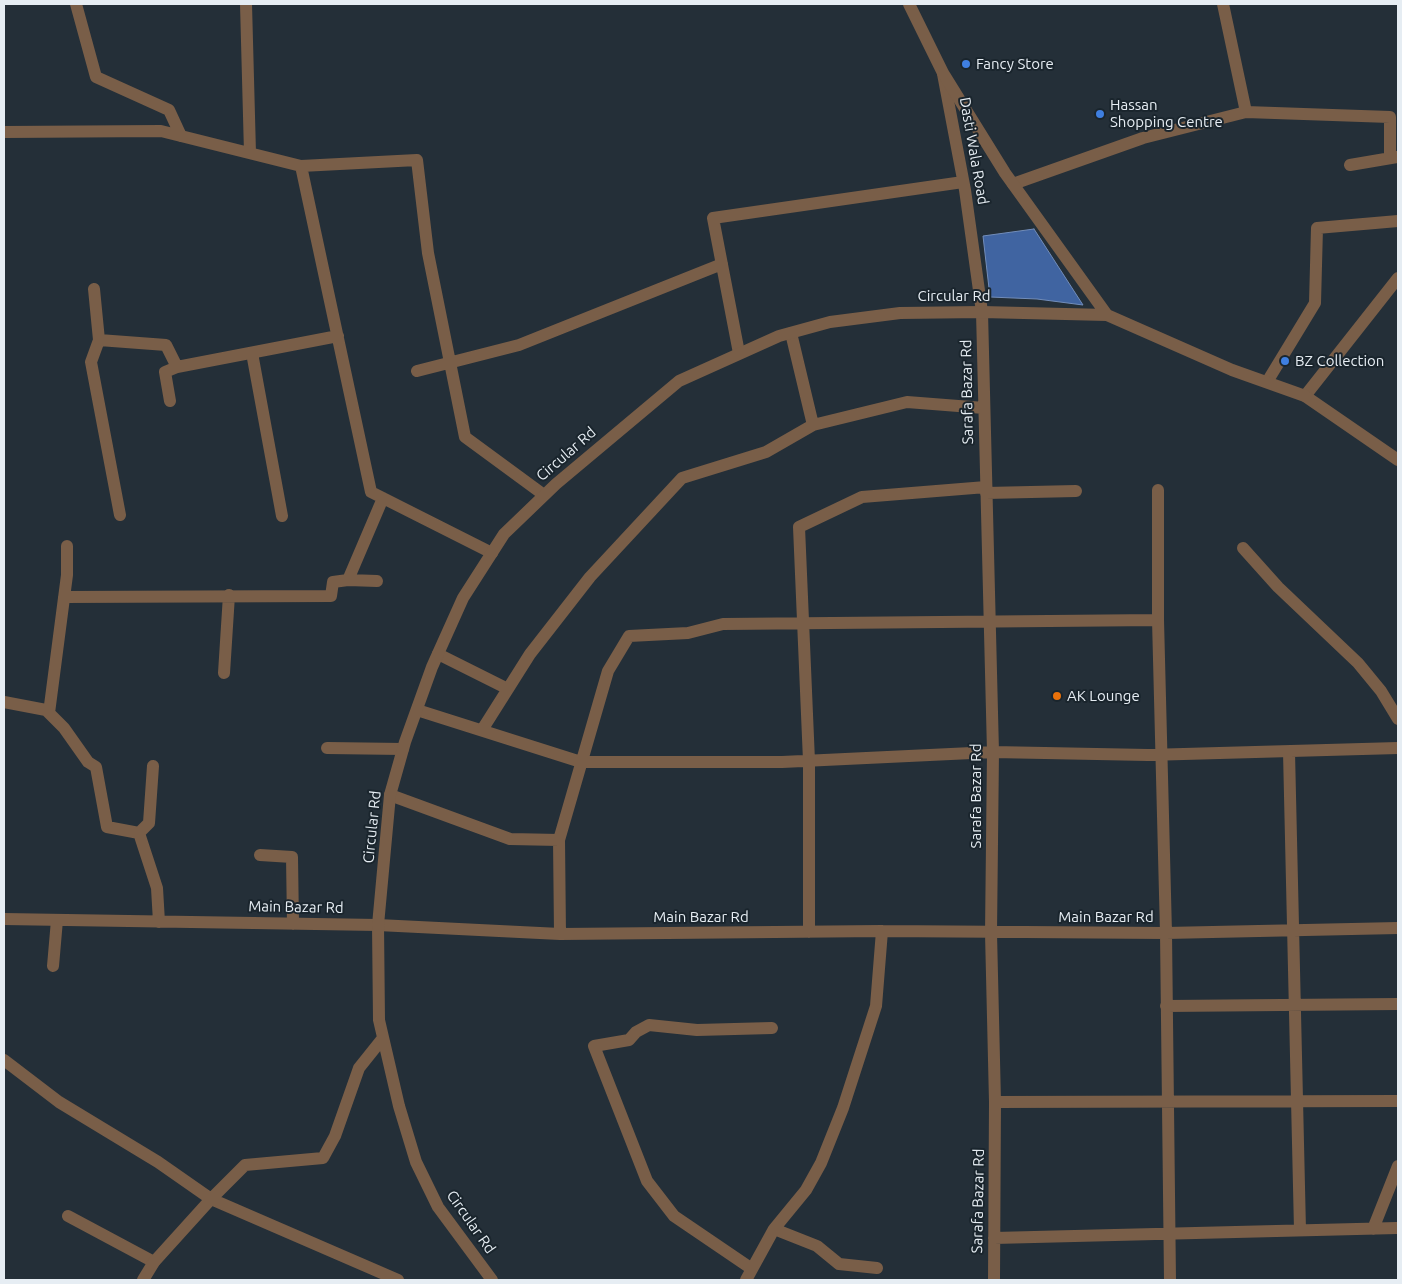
<!DOCTYPE html>
<html>
<head>
<meta charset="utf-8">
<style>
  body { margin:0 }
  #map { position:relative; width:1402px; height:1284px; overflow:hidden; background:#242f38; font-family:Ubuntu,sans-serif }
  canvas { display:block }
  .frame { position:absolute; inset:0; border:5px solid #e6edf3; pointer-events:none }
</style>
</head>
<body>
<div id="map">
<canvas width="1402" height="1284"></canvas>
<div class="frame"></div>
</div>
<script>
const c = document.querySelector('canvas').getContext('2d');
c.lineJoin = 'round';
function fill(path, color) { c.fillStyle = color; c.fill(path, 'evenodd'); }
const shape = rows => new Path2D(rows.map(r => 'M' + r).join(''));
function stroke(path, color, width, dash) { c.strokeStyle = color; c.lineWidth = width; c.lineCap = dash ? 'butt' : 'round'; c.setLineDash(dash || []); c.stroke(path); }
function label(font, color, halo, rows, align = 'center') {
  c.font = font + ' Ubuntu,sans-serif'; c.lineWidth = 4; c.setLineDash([]); c.textBaseline = 'middle'; c.strokeStyle = halo; c.fillStyle = color; for (const [text, x, y, turn = 0] of rows) {
    c.save(); c.translate(x, y); c.rotate((+turn || 0) * Math.PI / 180); c.textAlign = isNaN(turn) ? turn : align; if (halo) c.strokeText(text, 0, 0); c.fillText(text, 0, 0); c.restore();
  }
}
const water = shape([
  [1034,229,1083,305,1037,299,990,297,983,236,1034,229]
]);
const minor = shape([
  [76,4,96,77,169,110,181,136],
  [246,4,250,153],
  [1223,4,1246,112],
  [943,74,965,190,982,312,993,752,991,933,995,1102,994,1280],
  [4,132,161,131,301,166,417,160,428,253,465,437,544,495],
  [1350,165,1397,157],
  [301,166,371,492,492,553],
  [1013,184,1143,138,1246,112,1390,117,1390,158],
  [94,289,99,340,91,362,120,515],
  [791,333,813,425],
  [99,340,166,345,177,367,165,372,170,401],
  [252,353,282,516],
  [739,353,713,218,963,182],
  [177,367,338,336],
  [417,371,519,345,722,264],
  [1267,382,1315,303,1317,228,1398,221],
  [1305,396,1398,278],
  [1158,490,1158,620,1166,933,1170,1280],
  [986,493,1076,491],
  [1243,548,1278,587,1358,663,1381,691,1398,719],
  [348,580,383,498],
  [64,597,331,596,333,582,348,580,377,581],
  [438,654,508,689],
  [224,673,229,595],
  [4,702,46,710,64,728,88,762,96,767,107,827,139,833,157,888,159,922],
  [417,710,581,762,782,762,993,752,1148,755,1398,748],
  [49,713,67,575,67,546],
  [482,730,530,654,590,577,682,478,766,452,813,425,907,402,984,408],
  [327,748,403,749],
  [1289,752,1300,1230],
  [390,795,510,839,559,840],
  [139,833,149,823,153,766],
  [260,855,292,857,293,924],
  [4,919,378,925,560,934,882,931,1166,933,1398,928],
  [809,932,809,761,799,527,862,497,986,487],
  [560,934,559,840,608,671,629,636,688,633,723,624,1158,620],
  [53,966,57,920],
  [1166,1006,1398,1004],
  [995,1102,1398,1101],
  [68,1216,154,1262],
  [774,1229,817,1246,839,1264,877,1268],
  [1373,1229,1398,1166],
  [994,1238,1397,1228],
  [752,1269,674,1216,647,1181,594,1046,629,1040,636,1032,649,1025,697,1030,772,1028],
  [746,1280,774,1229,806,1190,821,1163,843,1108,876,1006,882,931]
]);
const tertiary = shape([
  [909,4,943,73,1005,173,1107,315],
  [4,1060,59,1102,158,1162,211,1199,398,1280],
  [143,1280,154,1262,211,1199,245,1165,323,1158,335,1136,359,1068,383,1038],
  [492,1280,438,1207,416,1162,399,1106,379,1020,378,925,390,795,405,742,432,667,463,598,504,534,556,484,679,381,779,336,830,322,900,313,982,312,1107,315,1232,370,1305,396,1398,460]
]);
const markers = [
  [966,64,5,"#3f7fe0"],
  [1100,114,5,"#3f7fe0"],
  [1285,361,5,"#3f7fe0"],
  [1057,696,5,"#e8710a"]
];
const poiNames = [
  ["Fancy Store",976,64],
  ["Hassan",1110,105],
  ["Shopping Centre",1110,122],
  ["BZ Collection",1295,361],
  ["AK Lounge",1067,696]
];
const streetNames = [
  ["Dasti Wala Road",974,151,80],
  ["Circular Rd",954,296],
  ["Sarafa Bazar Rd",967,392,-91],
  ["Circular Rd",566,454,-41],
  ["Sarafa Bazar Rd",976,796,-90],
  ["Circular Rd",372,827,-84],
  ["Main Bazar Rd",296,907,1],
  ["Main Bazar Rd",701,917],
  ["Main Bazar Rd",1106,917],
  ["Sarafa Bazar Rd",978,1201,-89],
  ["Circular Rd",471,1222,55]
];
fill(water, '#4064a1');
stroke(water, '#728dba', 1);
stroke(minor, '#795e48', 12);
stroke(tertiary, '#795e48', 12);
for (const [x, y, r, color] of markers) { const dot = new Path2D(); dot.arc(x, y, r, 0, 2 * Math.PI); c.fillStyle = color; c.fill(dot); stroke(dot, '#1a252d', 2); }
label('15px', '#e6edf3', '#1a252d', poiNames, 'left');
label('15px', '#e6edf3', '#1a252d', streetNames);
</script>
</body>
</html>
